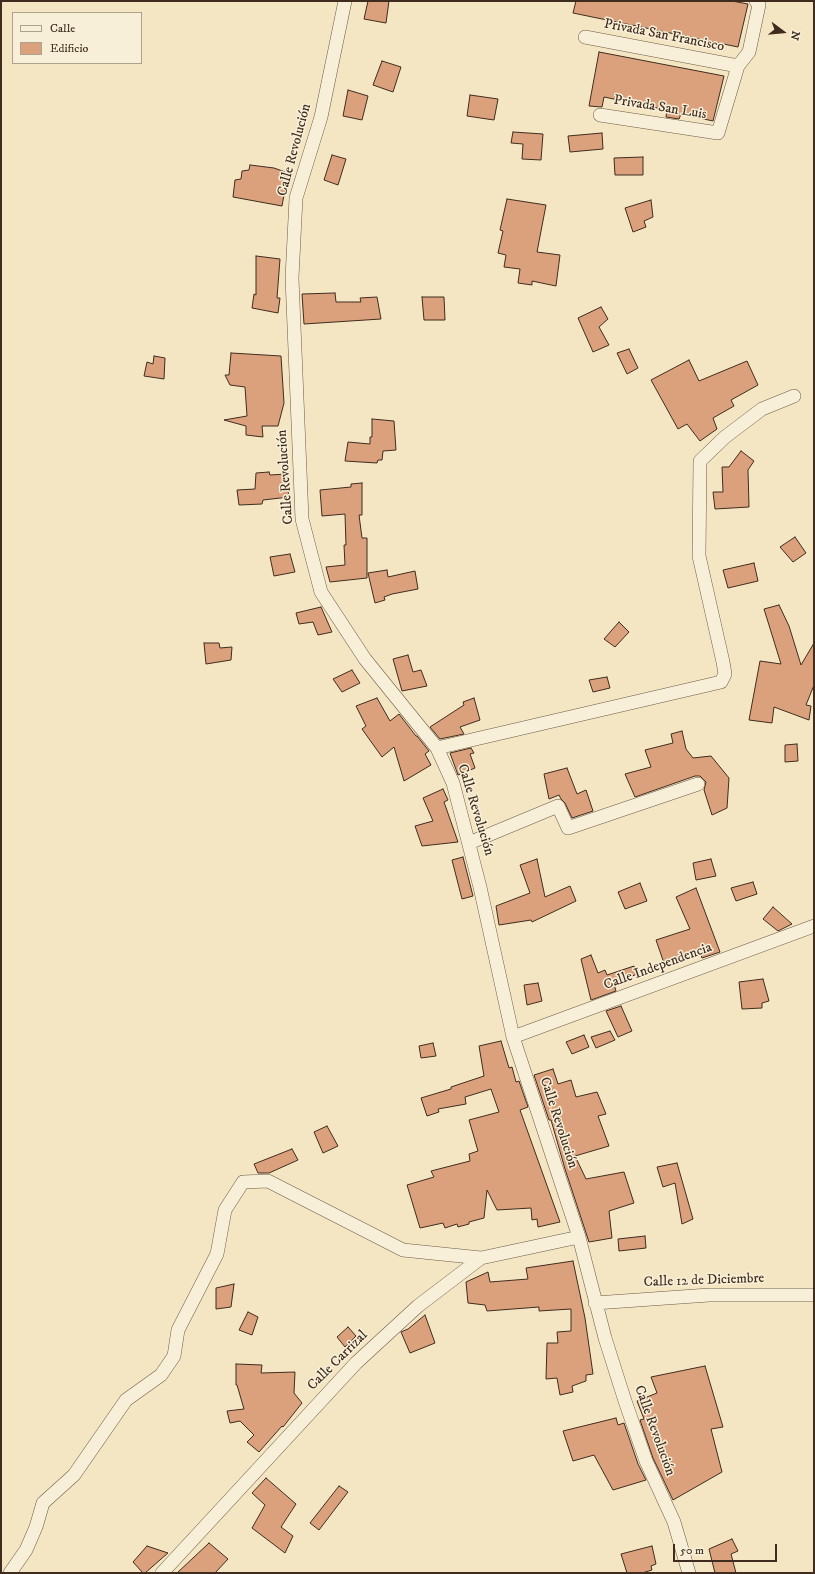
<!DOCTYPE html>
<html>
<head>
<meta charset="utf-8">
<style>
  body { margin:0 }
  #map { position:relative; width:815px; height:1574px; overflow:hidden; background:#f5e6c3; font-family:"IM FELL DW Pica",serif }
  canvas { display:block }
  .frame { position:absolute; inset:0; border:2px solid #3f2c1e; pointer-events:none }
  .legend { position:absolute; left:12px; top:12px; width:130px; height:52px; box-sizing:border-box; background:#f8efd8; border:1px solid #aea18e; margin:0; padding:5px 7px; list-style:none; font-size:12px; color:#3f2c1e }
  .legend li { display:flex; align-items:center; gap:8px; height:20px }
  .legend b { width:20px; border:1px solid #aea18e }
  .north { position:absolute; left:763px; top:12px; width:40px; height:40px; -webkit-text-stroke:3px #f8efd8; paint-order:stroke; rotate:106deg; font-size:11px; font-weight:700; line-height:16px; text-align:center; color:#3f2c1e }
  .north::after { content:''; display:block; margin:auto; width:14px; height:18px; background:#3f2c1e; clip-path:polygon(50% 0,100% 100%,50% 72%,0 100%) }
  .scale { position:absolute; left:673px; top:1544px; width:104px; height:18px; box-sizing:border-box; border:2px solid #3f2c1e; border-top:0; padding-left:5px; font-size:12px; line-height:14px; white-space:nowrap; color:#3f2c1e; -webkit-text-stroke:3px #f8efd8; paint-order:stroke }
</style>
</head>
<body>
<div id="map">
<canvas width="815" height="1574"></canvas>
<div class="frame"></div>
<ul class="legend">
<li><b style="height:5px;background:#f8efd8"></b>Calle</li>
<li><b style="height:11px;background:#dba17d"></b>Edificio</li>
</ul>
<div class="north">N</div>
<div class="scale">50 m</div>
</div>
<script>
const c = document.querySelector('canvas').getContext('2d');
c.lineJoin = 'round';
function fill(path, color) { c.fillStyle = color; c.fill(path, 'evenodd'); }
const shape = rows => new Path2D(rows.map(r => 'M' + r).join(''));
function stroke(path, color, width, dash) { c.strokeStyle = color; c.lineWidth = width; c.lineCap = dash ? 'butt' : 'round'; c.setLineDash(dash || []); c.stroke(path); }
function label(font, color, halo, rows, align = 'center') {
  c.font = font + ' "IM FELL DW Pica",serif'; c.lineWidth = 3; c.setLineDash([]); c.textBaseline = 'middle'; c.strokeStyle = halo; c.fillStyle = color; for (const [text, x, y, turn = 0] of rows) {
    c.save(); c.translate(x, y); c.rotate((+turn || 0) * Math.PI / 180); c.textAlign = isNaN(turn) ? turn : align; if (halo) c.strokeText(text, 0, 0); c.fillText(text, 0, 0); c.restore();
  }
}
const building = shape([
  [368,1,389,1,386,23,364,19,368,1],
  [576,1,732,1,748,4,738,47,573,13,576,1],
  [599,52,724,76,713,121,681,114,679,119,666,117,667,110,604,97,602,107,589,106,599,52],
  [382,61,401,67,393,92,373,85,382,61],
  [348,90,368,96,362,120,343,116,348,90],
  [470,95,498,99,494,120,467,116,470,95],
  [513,132,543,134,541,160,522,159,523,144,511,143,513,132],
  [602,133,603,149,570,152,568,136,602,133],
  [332,155,346,159,338,185,324,180,332,155],
  [643,157,643,175,615,175,614,158,643,157],
  [250,165,274,168,288,173,282,206,233,197,235,180,241,179,242,171,249,170,250,165],
  [507,199,546,205,537,252,560,255,556,286,532,281,532,285,518,283,520,269,504,267,506,255,498,253,503,231,500,230,507,199],
  [651,200,653,217,644,221,646,227,633,232,625,208,651,200],
  [256,256,280,259,277,298,280,298,278,313,252,308,254,294,256,295,256,256],
  [335,293,336,302,361,302,360,298,377,297,381,319,304,324,302,294,335,293],
  [422,297,444,297,445,320,424,320,422,297],
  [601,307,608,319,599,327,609,345,593,352,578,318,601,307],
  [629,349,638,368,627,374,617,353,629,349],
  [231,353,281,356,284,403,278,426,262,426,263,437,246,435,246,426,224,420,247,416,245,387,230,385,225,375,229,375,231,353],
  [154,356,165,358,164,379,144,376,147,362,153,364,154,356],
  [689,360,699,381,747,361,758,385,731,400,734,406,713,418,717,429,700,441,687,424,678,429,651,380,689,360],
  [372,419,394,421,396,450,383,451,382,460,378,460,377,463,345,461,348,442,370,444,370,437,372,437,372,419],
  [741,451,754,461,748,470,749,507,715,509,713,492,723,492,722,467,729,467,741,451],
  [269,472,270,475,286,474,289,497,263,500,262,504,239,505,237,490,255,489,256,473,269,472],
  [362,483,362,515,359,515,362,538,367,538,367,578,330,582,326,567,345,565,344,545,346,545,345,514,322,516,320,490,351,487,351,484,362,483],
  [795,537,806,553,793,562,780,547,795,537],
  [290,554,295,572,274,576,270,557,290,554],
  [754,563,758,581,728,588,723,570,754,563],
  [387,570,388,577,415,571,418,589,392,594,384,597,385,600,375,603,368,573,387,570],
  [779,605,789,626,801,665,814,643,814,685,806,705,811,706,809,720,774,707,772,723,749,720,760,661,781,664,764,609,779,605],
  [321,607,332,632,318,635,313,622,299,624,296,613,321,607],
  [619,622,629,632,615,647,604,639,619,622],
  [204,643,219,643,220,648,232,647,231,660,206,664,204,643],
  [408,655,413,672,421,670,427,686,402,691,393,659,408,655],
  [352,670,360,683,342,692,333,679,352,670],
  [607,677,610,688,593,692,589,680,607,677],
  [377,698,390,721,399,714,416,736,417,736,429,751,425,754,431,765,404,781,394,747,382,757,362,729,366,726,356,706,377,698],
  [474,698,480,720,460,727,464,734,440,739,430,727,464,705,463,702,474,698],
  [682,731,686,749,693,758,711,756,729,778,727,808,712,815,704,790,706,782,700,776,695,776,635,797,625,774,651,767,645,750,673,743,671,734,682,731],
  [797,744,798,761,785,762,785,745,797,744],
  [471,748,474,753,470,754,475,768,458,775,450,753,471,748],
  [567,768,577,794,586,790,593,811,572,818,565,803,561,799,559,795,549,799,544,774,567,768],
  [443,789,448,800,444,802,458,842,422,846,415,826,433,821,423,798,443,789],
  [463,857,473,896,462,899,452,860,463,857],
  [537,859,545,897,570,886,576,901,532,922,531,920,499,925,496,906,530,893,520,865,537,859],
  [711,859,716,876,696,880,693,863,711,859],
  [753,882,757,894,736,901,731,888,753,882],
  [640,883,647,901,625,909,618,892,640,883],
  [696,888,720,952,702,958,701,955,665,966,656,940,690,929,676,897,696,888],
  [773,907,792,924,778,931,763,919,773,907],
  [591,955,598,973,605,970,607,975,634,966,637,974,614,984,616,991,591,1000,581,959,591,955],
  [763,979,769,1001,762,1003,762,1008,742,1009,739,982,763,979],
  [538,983,542,1001,527,1005,524,985,538,983],
  [621,1006,632,1031,618,1037,606,1011,621,1006],
  [610,1031,615,1040,596,1048,591,1037,610,1031],
  [584,1035,589,1047,572,1054,566,1042,584,1035],
  [501,1041,509,1068,512,1067,516,1082,519,1081,528,1107,520,1110,560,1222,538,1227,537,1219,532,1220,531,1208,497,1210,487,1190,484,1218,469,1222,469,1224,458,1227,457,1224,445,1228,443,1223,420,1228,407,1185,434,1177,431,1171,470,1161,469,1154,478,1151,469,1120,499,1112,491,1089,465,1097,466,1104,438,1109,439,1112,427,1116,421,1098,451,1089,451,1087,484,1076,479,1046,501,1041],
  [433,1043,436,1056,421,1058,419,1046,433,1043],
  [553,1069,558,1084,571,1080,576,1097,597,1092,606,1114,598,1116,609,1146,575,1156,586,1179,624,1172,634,1203,609,1211,612,1238,589,1242,565,1169,551,1120,549,1120,534,1075,553,1069],
  [327,1126,338,1146,323,1153,314,1132,327,1126],
  [292,1149,298,1160,269,1173,258,1173,254,1164,292,1149],
  [677,1163,693,1219,682,1224,675,1183,663,1187,657,1167,677,1163],
  [645,1236,646,1248,619,1251,618,1239,645,1236],
  [573,1261,585,1318,593,1374,586,1375,586,1381,572,1386,573,1392,560,1395,557,1378,546,1379,547,1343,558,1343,557,1332,571,1331,571,1309,539,1311,539,1307,487,1311,485,1305,468,1303,466,1282,488,1272,490,1282,528,1279,526,1268,573,1261],
  [234,1284,231,1307,216,1309,216,1288,234,1284],
  [248,1312,258,1317,252,1335,239,1330,248,1312],
  [425,1315,435,1343,410,1353,401,1332,408,1329,425,1315],
  [348,1327,356,1336,345,1347,337,1337,348,1327],
  [236,1364,262,1365,261,1373,295,1372,294,1393,302,1403,283,1427,282,1426,259,1452,247,1442,254,1435,240,1421,230,1423,227,1411,244,1409,237,1385,236,1385,236,1364],
  [705,1366,723,1427,711,1429,722,1472,673,1500,653,1458,640,1420,644,1419,637,1401,657,1393,651,1377,705,1366],
  [616,1418,618,1425,624,1423,638,1464,646,1480,613,1490,594,1455,573,1461,563,1431,616,1418],
  [266,1478,296,1504,281,1527,293,1536,285,1553,252,1528,265,1505,252,1493,266,1478],
  [339,1486,348,1492,319,1530,310,1523,339,1486],
  [732,1539,738,1551,731,1554,736,1573,715,1573,709,1549,732,1539],
  [209,1543,228,1559,215,1573,177,1573,209,1543],
  [147,1546,168,1553,145,1573,143,1573,133,1562,147,1546],
  [652,1546,656,1564,651,1566,652,1570,642,1573,627,1573,621,1554,652,1546]
]);
const minor = shape([
  [345,1,321,117,296,198,292,278,302,519,321,592,365,659,437,748,453,783,480,887,513,1037,579,1237,605,1338,625,1401,646,1461,674,1522,689,1573],
  [585,37,738,66],
  [600,115,718,133,738,66,749,52,759,5,756,1],
  [437,748,721,682,725,674,723,662,699,556,700,461,725,437,762,409,794,396],
  [469,843,558,806,568,828,698,784],
  [513,1037,814,926],
  [595,1303,709,1295,814,1295],
  [10,1573,26,1550,36,1527,43,1503,74,1475,126,1400,161,1375,174,1356,178,1330,217,1254,225,1210,243,1182,268,1181,403,1250,481,1258],
  [162,1573,356,1363,418,1306,481,1258,579,1237]
]);
const streetNames = [
  ["Privada San Francisco",664,36,11],
  ["Privada San Luis",660,108,9],
  ["Calle Revolución",295,150,-75],
  ["Calle Revolución",286,477,-94],
  ["Calle Revolución",475,810,73],
  ["Calle Independencia",658,967,-20],
  ["Calle Revolución",558,1123,72],
  ["Calle 12 de Diciembre",704,1281,-2],
  ["Calle Carrizal",338,1361,-45],
  ["Calle Revolución",654,1431,70]
];
fill(building, '#dba17d');
stroke(building, '#3f2c1e', 1);
stroke(minor, '#6c5a47', 14);
stroke(minor, '#f8efd8', 13);
label('14px', '#3f2c1e', '#f8efd8', streetNames);
</script>
</body>
</html>
